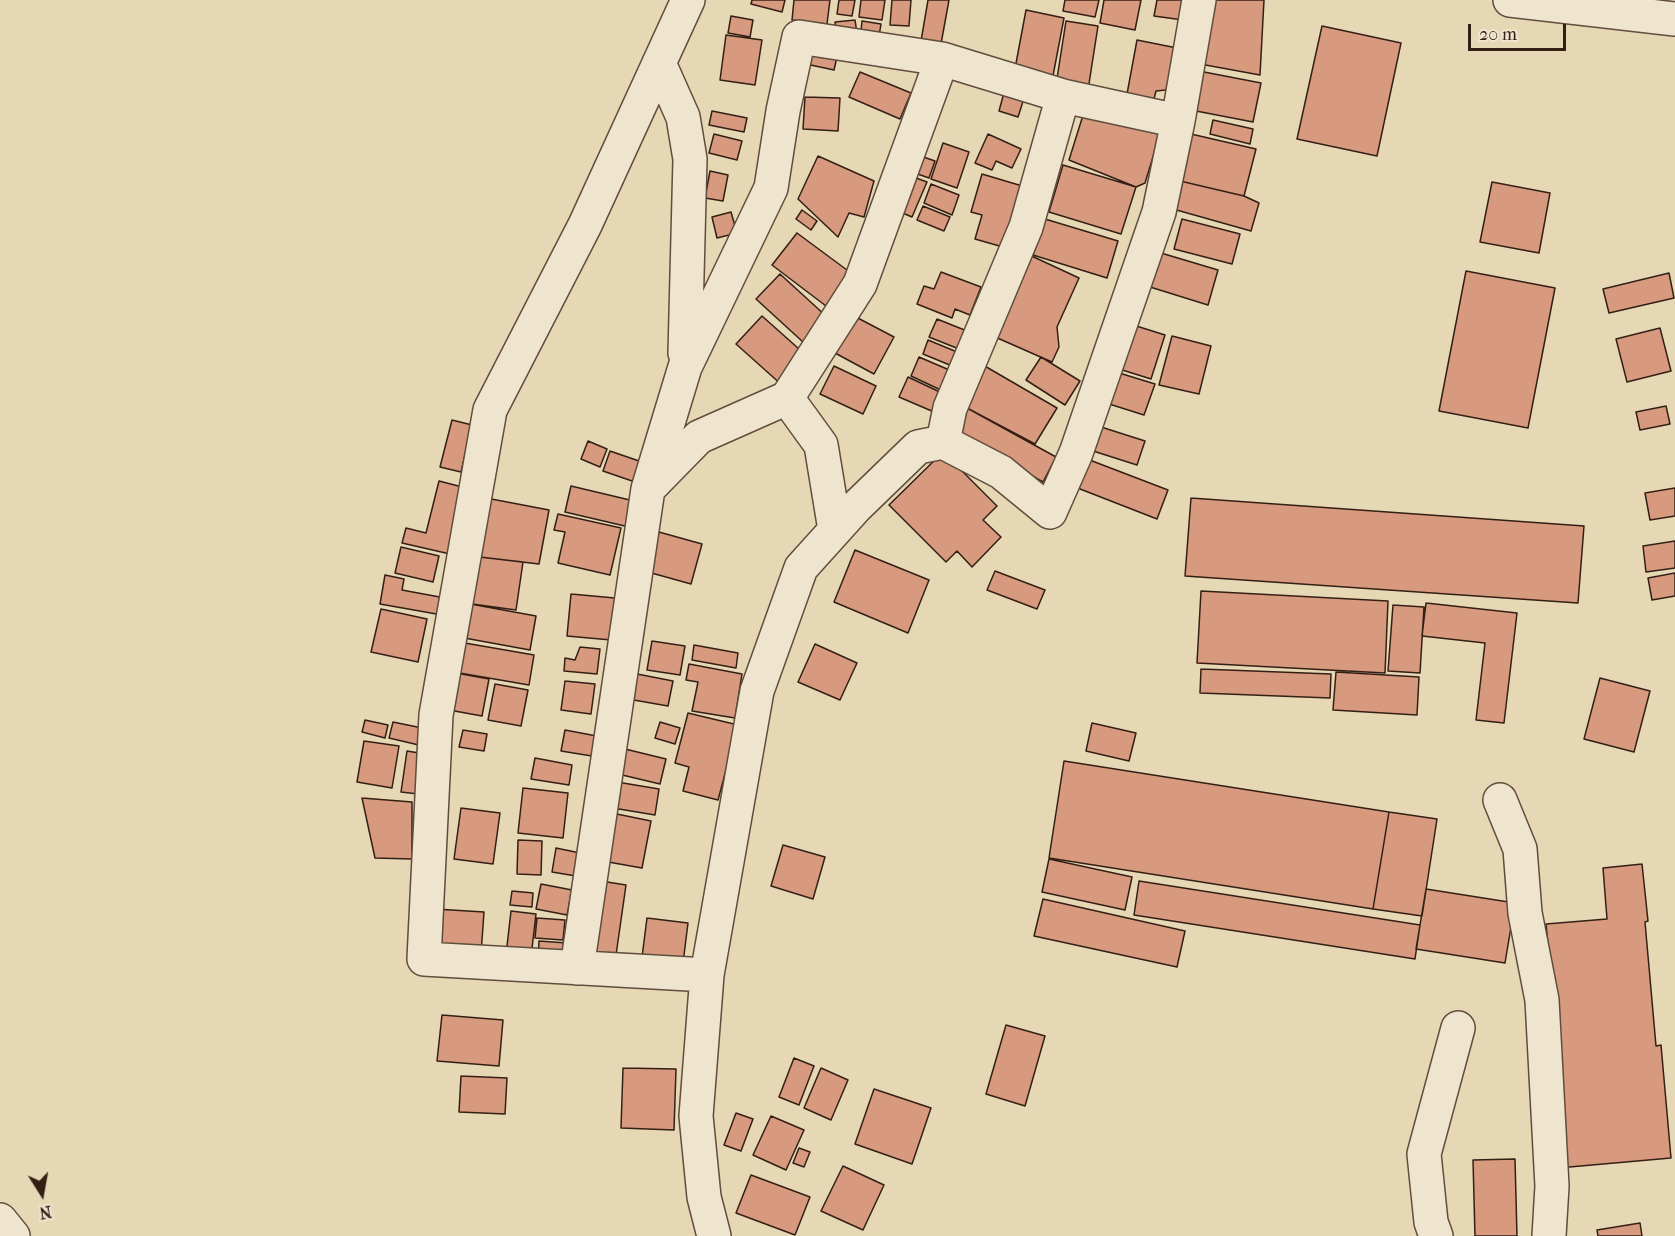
<!DOCTYPE html>
<html>
<head>
<meta charset="utf-8">
<style>
  body { margin:0 }
  #map { position:relative; width:1675px; height:1236px; overflow:hidden; background:#e6d7b5; font-family:"IM FELL French Canon",serif }
  canvas { display:block }
  .north { position:absolute; left:12px; top:1164px; width:60px; height:60px; -webkit-text-stroke:4px #efe5cf; paint-order:stroke; rotate:169deg; font-size:16px; font-weight:700; line-height:24px; text-align:center; color:#341f15 }
  .north::after { content:''; display:block; margin:auto; width:21px; height:27px; background:#341f15; clip-path:polygon(50% 0,100% 100%,50% 72%,0 100%) }
  .scale { position:absolute; left:1468px; top:24px; width:98px; height:27px; box-sizing:border-box; border:3px solid #341f15; border-top:0; padding-left:8px; font-size:18px; line-height:21px; white-space:nowrap; color:#341f15; -webkit-text-stroke:4px #efe5cf; paint-order:stroke }
</style>
</head>
<body>
<div id="map">
<canvas width="1675" height="1236"></canvas>
<div class="north">N</div>
<div class="scale">20 m</div>
</div>
<script>
const c = document.querySelector('canvas').getContext('2d');
c.lineJoin = 'round';
function fill(path, color) { c.fillStyle = color; c.fill(path, 'evenodd'); }
const shape = rows => new Path2D(rows.map(r => 'M' + r).join(''));
function stroke(path, color, width, dash) { c.strokeStyle = color; c.lineWidth = width; c.lineCap = dash ? 'butt' : 'round'; c.setLineDash(dash || []); c.stroke(path); }
const building = shape([
  [752,0,785,0,782,12,751,4,752,0],
  [794,0,830,0,827,24,792,20,794,0],
  [839,0,855,0,852,16,837,14,839,0],
  [861,0,885,0,882,20,859,17,861,0],
  [892,0,911,0,909,26,890,25,892,0],
  [928,0,949,0,941,44,921,41,928,0],
  [1065,0,1099,0,1095,17,1063,11,1065,0],
  [1104,0,1141,0,1135,30,1100,23,1104,0],
  [1157,0,1186,0,1183,20,1154,16,1157,0],
  [1212,0,1264,0,1260,75,1200,64,1212,0],
  [1026,10,1064,18,1052,81,1014,74,1026,10],
  [731,16,753,20,750,37,728,33,731,16],
  [855,20,857,33,837,36,835,22,855,20],
  [862,21,881,24,878,42,860,40,862,21],
  [1066,21,1098,26,1088,90,1056,85,1066,21],
  [1322,26,1401,43,1377,156,1297,139,1322,26],
  [726,35,762,40,755,85,720,80,726,35],
  [1137,40,1177,48,1166,90,1156,91,1154,99,1127,94,1137,40],
  [810,42,839,48,834,70,806,64,810,42],
  [1199,71,1261,83,1253,122,1191,110,1199,71],
  [860,72,911,93,900,119,849,97,860,72],
  [1005,89,1025,95,1018,117,999,111,1005,89],
  [805,97,840,98,838,131,803,129,805,97],
  [712,111,747,118,744,132,709,125,712,111],
  [1084,112,1160,134,1145,183,1136,187,1069,160,1084,112],
  [1213,120,1253,129,1250,144,1210,134,1213,120],
  [714,134,742,141,737,160,709,153,714,134],
  [988,134,1021,149,1012,168,996,161,992,170,975,163,988,134],
  [1191,134,1256,149,1244,196,1180,181,1191,134],
  [943,143,969,152,957,188,931,179,943,143],
  [915,154,935,161,929,178,909,171,915,154],
  [818,156,874,181,864,217,849,213,838,237,798,199,818,156],
  [1063,165,1136,187,1121,234,1049,212,1063,165],
  [710,171,728,175,723,201,705,198,710,171],
  [982,174,1029,188,1010,249,975,239,982,215,971,212,982,174],
  [908,175,927,182,912,217,893,209,908,175],
  [1180,181,1244,196,1259,203,1251,231,1173,209,1180,181],
  [1492,182,1550,193,1539,253,1480,242,1492,182],
  [931,184,959,195,952,215,924,203,931,184],
  [923,206,950,217,944,231,917,220,923,206],
  [802,210,817,221,811,230,796,219,802,210],
  [731,212,737,233,717,238,712,217,731,212],
  [1045,219,1118,241,1107,278,1033,255,1045,219],
  [1182,219,1240,234,1232,264,1174,249,1182,219],
  [797,233,851,273,826,306,772,265,797,233],
  [1023,252,1079,278,1057,327,1059,347,1052,362,986,333,1023,252],
  [1161,253,1218,270,1208,305,1150,287,1161,253],
  [1466,271,1555,288,1528,428,1439,411,1466,271],
  [941,272,981,287,970,315,955,309,952,318,917,304,924,286,934,289,941,272],
  [1669,273,1674,298,1609,313,1603,289,1669,273],
  [780,274,826,316,803,342,756,299,780,274],
  [762,316,808,357,783,386,736,344,762,316],
  [854,316,894,337,874,374,835,353,854,316],
  [937,319,972,333,964,351,929,337,937,319],
  [1130,324,1165,335,1151,379,1116,368,1130,324],
  [1660,328,1671,371,1627,382,1616,339,1660,328],
  [1172,336,1211,346,1199,394,1159,385,1172,336],
  [928,340,962,354,957,368,923,354,928,340],
  [919,357,954,372,945,392,911,376,919,357],
  [1041,357,1080,381,1065,405,1026,380,1041,357],
  [983,365,1057,408,1035,444,967,408,983,365],
  [834,366,876,386,863,414,820,394,834,366],
  [1116,372,1155,384,1144,415,1106,403,1116,372],
  [908,377,942,393,934,412,899,397,908,377],
  [1666,406,1670,424,1640,430,1636,412,1666,406],
  [967,408,1056,457,1043,482,953,432,967,408],
  [452,420,472,425,461,472,440,467,452,420],
  [1098,426,1145,441,1137,465,1090,450,1098,426],
  [588,441,607,449,600,467,581,459,588,441],
  [610,451,642,462,635,482,603,471,610,451],
  [943,452,997,506,983,520,1001,537,972,567,957,551,946,562,889,505,943,452],
  [1087,459,1168,490,1157,519,1075,487,1087,459],
  [439,481,466,488,450,554,402,543,406,528,426,533,439,481],
  [571,486,634,501,629,527,565,512,571,486],
  [1675,488,1675,516,1650,520,1645,493,1675,488],
  [481,497,549,510,539,564,471,556,481,497],
  [1191,498,1584,526,1578,603,1185,576,1191,498],
  [558,514,621,528,610,575,558,563,565,532,554,530,558,514],
  [659,532,702,544,691,584,648,572,659,532],
  [1675,541,1675,568,1646,572,1643,546,1675,541],
  [401,547,439,556,433,582,395,573,401,547],
  [855,550,929,580,908,633,834,602,855,550],
  [471,556,523,562,516,610,465,603,471,556],
  [995,571,1045,590,1037,609,987,590,995,571],
  [1675,573,1675,596,1652,600,1648,578,1675,573],
  [385,575,404,579,402,590,445,598,442,615,380,604,385,575],
  [1201,591,1388,601,1385,673,1197,663,1201,591],
  [571,594,615,598,611,640,567,636,571,594],
  [465,603,536,616,530,650,459,637,465,603],
  [1426,603,1517,613,1504,723,1476,720,1485,643,1422,636,1426,603],
  [1393,605,1424,607,1420,673,1388,671,1393,605],
  [381,609,427,619,418,662,371,652,381,609],
  [652,641,685,646,680,675,647,670,652,641],
  [459,642,534,655,529,685,454,672,459,642],
  [815,644,857,663,840,700,798,682,815,644],
  [694,645,738,653,736,668,692,660,694,645],
  [580,647,600,649,597,674,564,671,565,658,575,660,580,647],
  [689,664,742,674,735,718,692,711,698,682,686,680,689,664],
  [1201,669,1331,674,1330,698,1200,693,1201,669],
  [1336,672,1419,677,1417,715,1333,710,1336,672],
  [456,673,489,679,482,716,449,710,456,673],
  [632,673,673,681,668,706,628,699,632,673],
  [1600,678,1650,691,1634,752,1584,739,1600,678],
  [565,681,595,684,591,714,561,710,565,681],
  [495,684,528,690,521,726,488,720,495,684],
  [688,713,738,725,718,800,683,791,689,767,675,763,688,713],
  [365,720,388,725,385,738,362,732,365,720],
  [393,722,427,729,423,746,389,738,393,722],
  [660,722,680,728,675,744,655,738,660,722],
  [1092,723,1136,733,1129,761,1086,751,1092,723],
  [463,730,487,734,484,751,459,747,463,730],
  [565,730,602,737,598,757,561,751,565,730],
  [364,741,399,746,392,788,357,782,364,741],
  [625,749,666,759,660,784,618,774,625,749],
  [407,751,425,754,418,794,401,792,407,751],
  [535,758,572,765,569,785,531,779,535,758],
  [1064,761,1389,812,1373,909,1049,858,1064,761],
  [617,782,659,789,655,815,613,808,617,782],
  [523,788,568,793,563,838,518,833,523,788],
  [362,798,412,802,412,859,375,858,362,798],
  [461,808,500,813,493,864,454,859,461,808],
  [607,812,651,821,642,868,597,860,607,812],
  [1389,812,1437,819,1422,916,1373,909,1389,812],
  [518,840,542,841,541,875,517,874,518,840],
  [783,845,825,857,813,899,771,886,783,845],
  [556,848,580,853,576,876,552,872,556,848],
  [1049,859,1132,877,1125,910,1042,892,1049,859],
  [1642,864,1648,921,1645,922,1656,1046,1661,1045,1671,1158,1558,1168,1558,1052,1546,924,1607,919,1603,868,1642,864],
  [601,881,626,885,615,962,589,958,601,881],
  [1139,881,1420,925,1415,959,1134,915,1139,881],
  [541,884,572,890,567,915,536,909,541,884],
  [1426,889,1515,903,1505,963,1416,949,1426,889],
  [512,891,533,893,532,907,510,905,512,891],
  [1043,899,1185,931,1177,967,1034,936,1043,899],
  [435,909,484,912,481,954,432,951,435,909],
  [511,911,536,914,531,957,506,955,511,911],
  [537,918,565,920,563,940,535,938,537,918],
  [647,918,688,923,682,971,641,965,647,918],
  [539,941,567,943,565,963,538,961,539,941],
  [442,1015,503,1020,499,1066,437,1061,442,1015],
  [1006,1025,1045,1036,1025,1106,986,1094,1006,1025],
  [794,1058,814,1066,799,1105,779,1097,794,1058],
  [623,1068,676,1069,674,1130,621,1128,623,1068],
  [821,1068,848,1080,831,1120,804,1108,821,1068],
  [461,1076,507,1078,505,1114,459,1112,461,1076],
  [874,1089,931,1108,912,1164,855,1144,874,1089],
  [736,1113,753,1119,741,1151,724,1145,736,1113],
  [771,1116,804,1130,786,1170,753,1155,771,1116],
  [799,1148,810,1152,804,1167,793,1163,799,1148],
  [1515,1159,1517,1236,1475,1236,1473,1160,1515,1159],
  [843,1166,884,1185,863,1230,821,1211,843,1166],
  [751,1175,810,1197,795,1235,736,1213,751,1175],
  [1640,1223,1642,1236,1598,1236,1597,1230,1640,1223]
]);
const minor = shape([
  [688,0,585,225,490,410,436,715,424,959,707,975],
  [1510,0,1675,19],
  [659,63,683,117,690,159,685,353],
  [787,398,860,284,942,59],
  [943,442,950,408,1026,227,1063,96],
  [651,486,699,437,787,398,821,445,835,530],
  [1500,800,1520,849,1525,913,1542,1000,1552,1186,1549,1236],
  [577,968,648,489,685,367,771,188,783,111,799,37,942,59,1063,96,1178,121],
  [0,1220,13,1236],
  [714,1236,704,1197,696,1116,707,975,757,691,801,568,856,507,918,447,943,442,1001,472,1050,512,1076,453,1159,212,1178,121,1199,0],
  [1436,1236,1431,1222,1424,1154,1458,1028]
]);
fill(building, '#d79a7f');
stroke(building, '#341f15', 1.5);
stroke(minor, '#604d3d', 36);
stroke(minor, '#efe5cf', 33);
</script>
</body>
</html>
